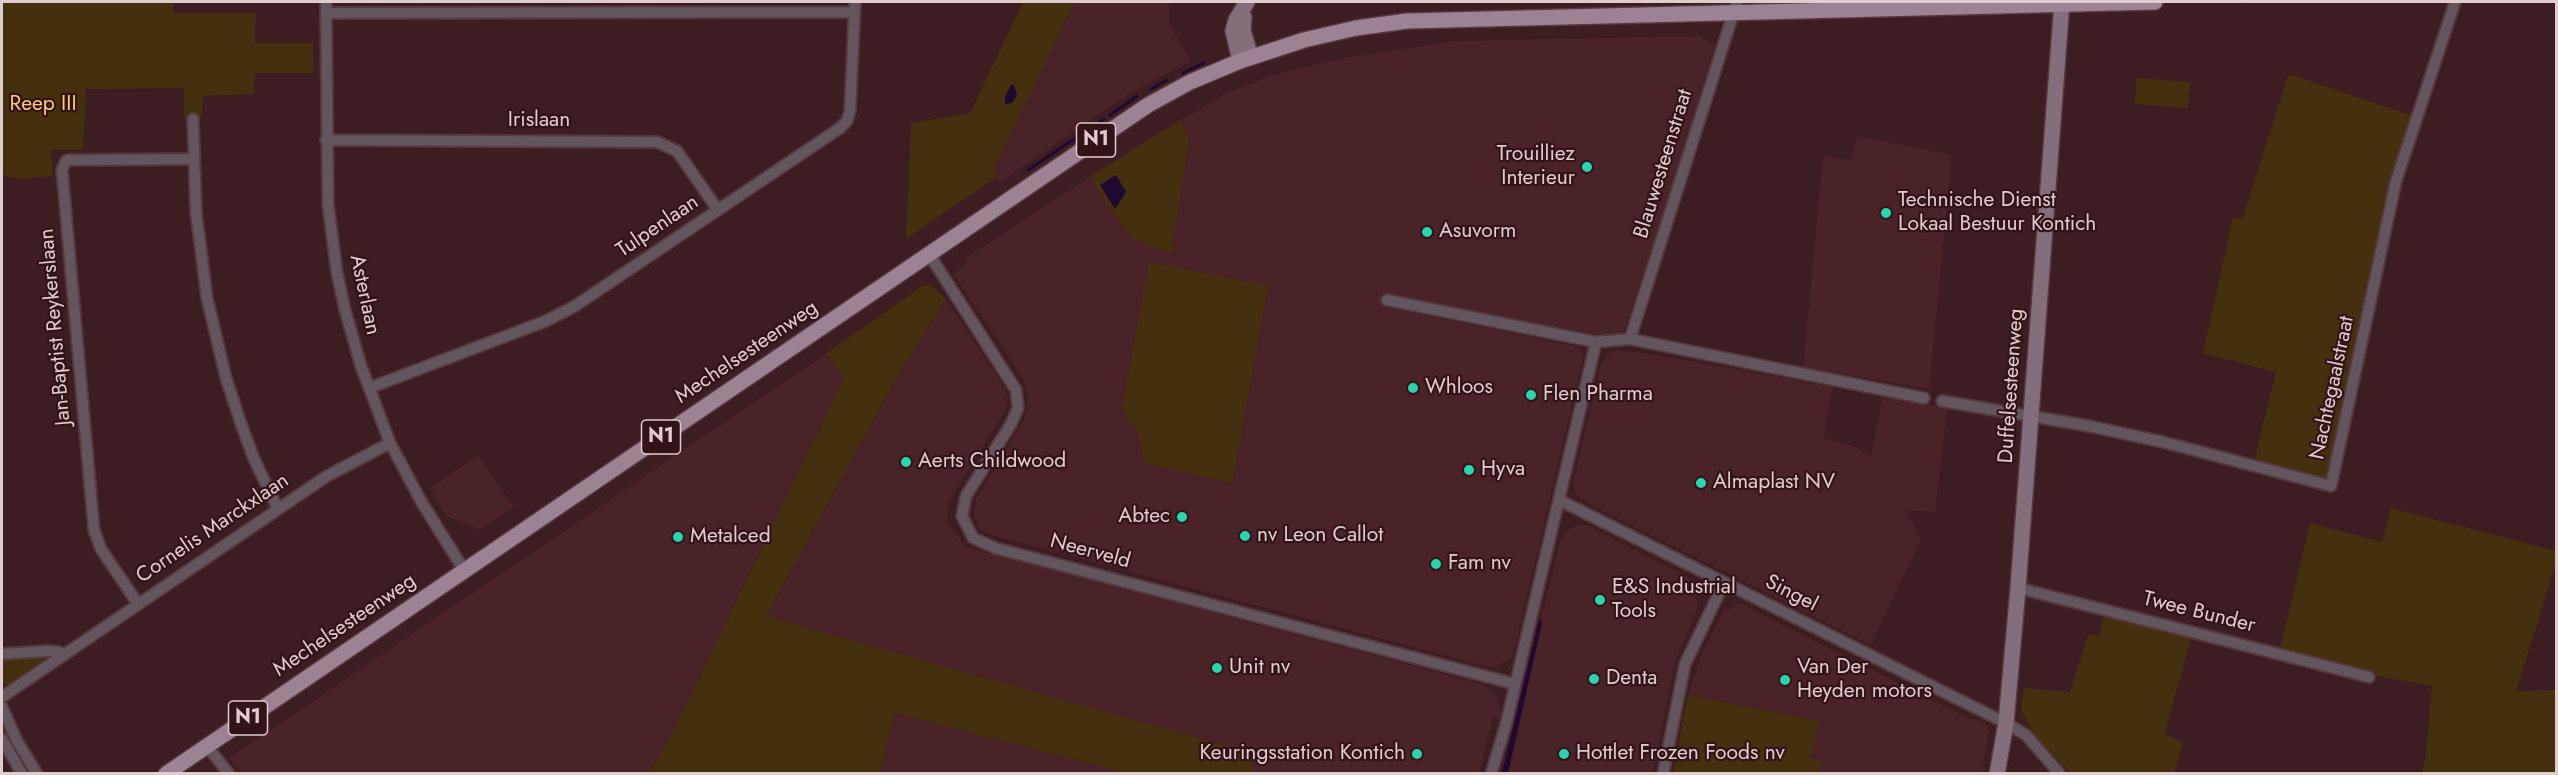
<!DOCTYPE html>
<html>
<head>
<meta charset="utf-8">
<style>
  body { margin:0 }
  #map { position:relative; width:2558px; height:775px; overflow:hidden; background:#3c1d22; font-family:Jost,sans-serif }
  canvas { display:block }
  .frame { position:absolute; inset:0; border:3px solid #e1cccd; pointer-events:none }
</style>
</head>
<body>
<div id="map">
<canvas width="2558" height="775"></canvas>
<div class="frame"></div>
</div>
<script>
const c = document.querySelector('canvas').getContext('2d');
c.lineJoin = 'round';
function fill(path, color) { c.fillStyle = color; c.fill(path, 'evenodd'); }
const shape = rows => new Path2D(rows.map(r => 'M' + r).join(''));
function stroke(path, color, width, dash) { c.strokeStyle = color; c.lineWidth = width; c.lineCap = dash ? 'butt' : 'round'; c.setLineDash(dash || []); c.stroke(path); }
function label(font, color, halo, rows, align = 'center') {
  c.font = font + ' Jost,sans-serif'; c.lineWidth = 4.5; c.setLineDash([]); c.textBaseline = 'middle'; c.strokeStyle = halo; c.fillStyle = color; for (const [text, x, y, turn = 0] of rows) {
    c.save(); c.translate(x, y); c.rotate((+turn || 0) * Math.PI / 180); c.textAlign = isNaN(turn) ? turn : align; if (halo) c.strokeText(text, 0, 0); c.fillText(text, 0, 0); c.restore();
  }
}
const built = shape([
  [1075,2,1169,2,1169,24,1191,61,1132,92,1000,182,993,169],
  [1699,36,1715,45,1677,172,1624,331,1610,337,1387,295,1385,307,1578,347,1584,354,1513,656,1508,661,1495,667,1485,666,995,536,981,530,974,516,976,499,1025,418,1028,393,1024,382,1013,363,953,274,968,263,965,258,1149,139,1225,94,1270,76,1344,58,1455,41],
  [1857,136,1952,155,1929,389,1803,367,1823,156,1851,160],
  [946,299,1006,390,1008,398,1007,407,948,503,947,521,966,547,1484,685,1495,694,1501,709,1499,719,1493,717,1479,773,1251,773,1255,754,766,616,902,368],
  [1616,350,1657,355,1833,387,1823,438,1853,446,1871,457,1883,395,1947,408,1935,512,1906,510,1921,539,1871,645,1593,506,1576,495,1573,483,1600,367,1606,356],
  [827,353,844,378,671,736,649,773,242,774,229,758],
  [478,455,514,507,480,530,446,516,430,488],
  [1578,525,1586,525,1686,576,1692,582,1698,607,1675,663,1653,773,1508,774,1542,623,1541,618,1560,542,1568,530],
  [1740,603,1971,720,1973,718,1986,725,1989,730,1982,773,1820,773,1822,761,1810,758,1818,721,1688,695,1700,657,1725,607,1729,609],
  [894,713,1126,773,880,774]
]);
const green = shape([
  [2,2,173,2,173,13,256,13,255,43,313,43,313,73,255,73,254,94,203,96,202,117,184,117,184,88,86,89,83,150,51,150,53,176,20,179,2,175],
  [1023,2,1075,2,993,169,997,177,906,239,911,123,970,113],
  [2289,74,2414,116,2392,183,2327,479,2324,480,2254,461,2276,372,2203,353,2233,217,2242,219],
  [2136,78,2190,82,2188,108,2135,104],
  [1180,120,1189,140,1171,254,1132,239,1089,177],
  [1149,262,1268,286,1232,483,1144,463,1140,437,1122,408],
  [929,284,946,299,902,368,766,616,1256,754,1251,773,1126,773,894,713,880,773,649,773,671,736,844,378,827,353,921,287],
  [2391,508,2556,551,2556,563,2516,691,2556,690,2556,773,2422,773,2426,754,2432,686,2378,676,2370,674,2370,671,2280,649,2310,523,2382,542],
  [2105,613,2192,635,2165,733,2183,743,2174,773,2070,773,2034,735,2021,710,2024,688,2070,692,2089,634,2099,636],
  [51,656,12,684,5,684,2,681,3,659],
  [1688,695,1819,721,1810,758,1822,761,1820,773,1673,773],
  [2,715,32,773,27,773,6,740,2,729]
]);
const water = shape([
  [1011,85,1014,85,1017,95,1013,102,1005,105,1005,97],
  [1116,175,1126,192,1115,209,1100,185],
  [1539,620,1542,623,1508,773,1502,773]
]);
const stream = shape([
  [2243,2,2245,2],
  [1183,73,1204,63],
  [1151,89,1167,80],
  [1110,115,1137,96],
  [1028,170,1104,119]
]);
const street = shape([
  [326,2,328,204,337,273,345,310,361,366,390,443,422,503,464,570],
  [326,13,855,12],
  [193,119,196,212,207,298,226,378,240,421,254,459,278,509],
  [326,140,657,142,677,151,718,210],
  [929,254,1016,390,1018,408,1011,424,966,496,962,516,973,538,995,548,1515,684],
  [1387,300,1596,342,1630,339,1924,398],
  [1630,339,1737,2],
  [369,388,546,321,575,306,840,128,847,121,850,111,855,2],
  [1942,401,2089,426,2163,442,2331,486,2396,181,2455,2],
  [1559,500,2006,723,2026,735,2060,774],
  [2018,588,2369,677],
  [138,604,101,549,94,530,62,170,66,161,69,160,193,159],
  [2,654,48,651,59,652,63,655],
  [2,697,327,476,390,443],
  [2,707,17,741,37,774],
  [2,739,22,774],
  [207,746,229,774],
  [1491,774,1506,724,1596,342],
  [1663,774,1685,664,1724,583]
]);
const secondary = shape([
  [1244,17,1243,31,1251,57],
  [1240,61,1233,31,1236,20,1247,2],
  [1997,774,2006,723,2018,588,2062,2]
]);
const primary = shape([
  [166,774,1148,105,1190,82,1240,61,1304,40,1356,28,1407,21,2155,2]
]);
const markers = [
  [1587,167,6,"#28d5ad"],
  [1886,213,6,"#28d5ad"],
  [1427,232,6,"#28d5ad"],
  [1413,388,6,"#28d5ad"],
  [1531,395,6,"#28d5ad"],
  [906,462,6,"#28d5ad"],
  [1469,470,6,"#28d5ad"],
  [1701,483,6,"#28d5ad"],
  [1182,517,6,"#28d5ad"],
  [1245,536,6,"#28d5ad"],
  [678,537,6,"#28d5ad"],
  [1436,564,6,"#28d5ad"],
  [1600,600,6,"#28d5ad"],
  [1217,668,6,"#28d5ad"],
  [1594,679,6,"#28d5ad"],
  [1785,680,6,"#28d5ad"],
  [1417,754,6,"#28d5ad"],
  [1564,754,6,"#28d5ad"]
];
const shields = [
  [1096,140,39],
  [661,437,39],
  [248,718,39]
];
const shieldNames = [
  ["N1",1096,140],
  ["N1",661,437],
  ["N1",248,718]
];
const parkNames = [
  ["Reep III",43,105]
];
const streetNames = [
  ["Irislaan",539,121],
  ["Blauwesteenstraat",1664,164,-73],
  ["Tulpenlaan",658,227,-34],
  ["Asterlaan",364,295,78],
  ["Jan-Baptist Reykerslaan",56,327,-95],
  ["Mechelsesteenweg",747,353,-34],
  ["Duffelsesteenweg",2012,386,-86],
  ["Nachtegaalstraat",2333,388,-78],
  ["Cornelis Marckxlaan",213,529,-34],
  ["Neerveld",1090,552,15],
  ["Singel",1791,594,27],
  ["Twee Bunder",2199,613,14],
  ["Mechelsesteenweg",345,626,-34]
];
const poiNames = [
  ["Trouilliez",1575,155,"right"],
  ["Interieur",1575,179,"right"],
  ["Technische Dienst",1898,201],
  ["Lokaal Bestuur Kontich",1898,225],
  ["Asuvorm",1439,232],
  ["Whloos",1425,388],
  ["Flen Pharma",1543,395],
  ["Aerts Childwood",918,462],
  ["Hyva",1481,470],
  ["Almaplast NV",1713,483],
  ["Abtec",1170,517,"right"],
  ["nv Leon Callot",1257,536],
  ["Metalced",690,537],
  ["Fam nv",1448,564],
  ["E&S Industrial",1612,588],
  ["Tools",1612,612],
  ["Unit nv",1229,668],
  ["Van Der",1797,668],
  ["Heyden motors",1797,692],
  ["Denta",1606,679],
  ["Keuringsstation Kontich",1405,754,"right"],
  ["Hottlet Frozen Foods nv",1576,754]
];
fill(built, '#4a2329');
fill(green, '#44300f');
fill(water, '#200931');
stroke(stream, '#200931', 3);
stroke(street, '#56393d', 14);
stroke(secondary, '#56393d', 18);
stroke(primary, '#56393d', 18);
stroke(street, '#63555e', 10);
stroke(secondary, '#846e7c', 15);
stroke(primary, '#9d8293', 15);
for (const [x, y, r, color] of markers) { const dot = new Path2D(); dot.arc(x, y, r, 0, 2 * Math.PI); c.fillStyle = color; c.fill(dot); stroke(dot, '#321418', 2); }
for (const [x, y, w] of shields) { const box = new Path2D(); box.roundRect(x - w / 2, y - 17, w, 34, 4.5); c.fillStyle = '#321418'; c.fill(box); stroke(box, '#e1cccd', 1.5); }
label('bold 20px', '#e1cccd', null, shieldNames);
label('21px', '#fbc97f', '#321418', parkNames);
label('21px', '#e1cccd', '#321418', streetNames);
label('21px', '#e1cccd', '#321418', poiNames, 'left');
</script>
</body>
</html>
